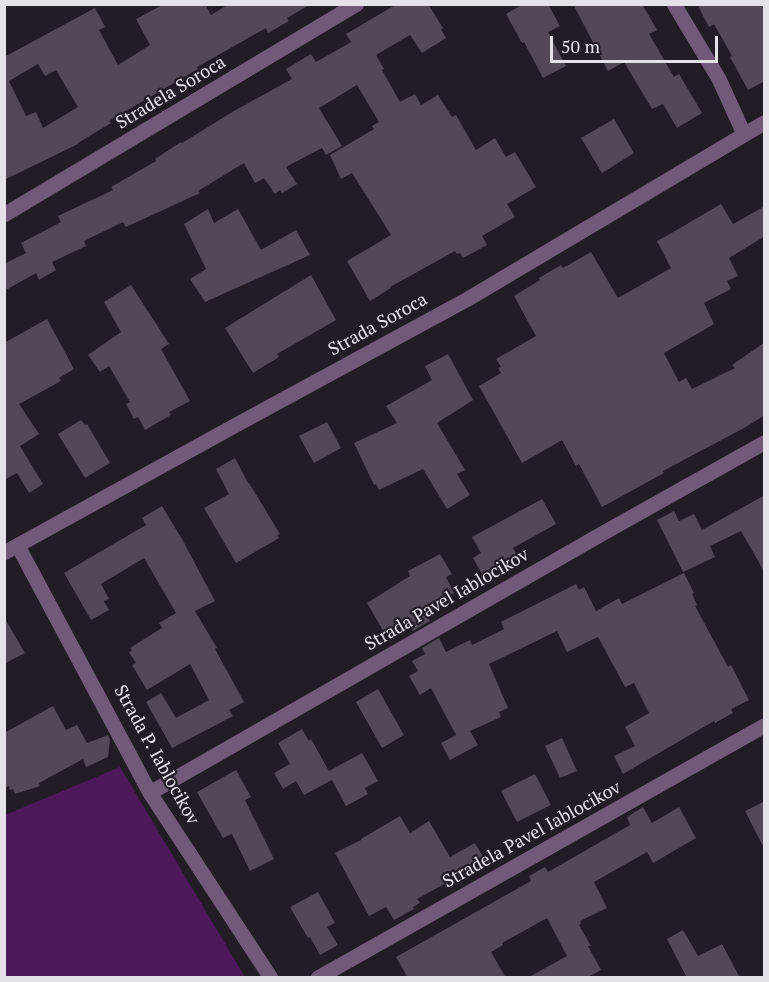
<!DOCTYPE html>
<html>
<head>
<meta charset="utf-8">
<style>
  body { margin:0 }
  #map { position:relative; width:769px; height:982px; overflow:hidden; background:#231b26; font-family:"PT Serif",serif }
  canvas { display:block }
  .frame { position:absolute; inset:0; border:6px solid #e6e0e8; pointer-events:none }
  .scale { position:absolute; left:550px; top:36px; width:168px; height:27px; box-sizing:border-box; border:3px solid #e6e0e8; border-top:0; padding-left:8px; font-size:18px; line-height:21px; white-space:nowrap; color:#e6e0e8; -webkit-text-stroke:4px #231b26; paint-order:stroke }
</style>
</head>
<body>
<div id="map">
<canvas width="769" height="982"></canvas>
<div class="frame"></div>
<div class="scale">50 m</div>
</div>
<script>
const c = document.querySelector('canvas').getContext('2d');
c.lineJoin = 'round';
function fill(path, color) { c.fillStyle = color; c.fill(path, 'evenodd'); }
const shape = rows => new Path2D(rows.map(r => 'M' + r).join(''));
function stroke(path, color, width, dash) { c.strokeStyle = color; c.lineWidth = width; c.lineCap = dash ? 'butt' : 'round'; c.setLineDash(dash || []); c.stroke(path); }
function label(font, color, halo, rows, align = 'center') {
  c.font = font + ' "PT Serif",serif'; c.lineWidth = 4.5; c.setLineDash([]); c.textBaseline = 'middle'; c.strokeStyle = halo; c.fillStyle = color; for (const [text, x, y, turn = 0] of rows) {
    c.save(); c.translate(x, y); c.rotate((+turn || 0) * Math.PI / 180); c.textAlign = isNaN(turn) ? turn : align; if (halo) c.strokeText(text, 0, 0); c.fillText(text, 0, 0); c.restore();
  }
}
const green = shape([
  [120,767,245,977,5,977,5,815]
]);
const building = shape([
  [164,4,205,4,211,15,229,4,311,4,287,18,289,21,268,33,266,28,197,67,198,69,109,121,111,123,78,143,78,144,4,180,4,57,95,8,105,27,99,30,118,65,150,45,136,19],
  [38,64,45,76,56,70,78,107,43,128,36,112,26,116,9,81],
  [397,4,428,4,443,28,441,29,446,38,422,53,410,35,376,55,384,69,382,70,400,102,415,94,421,105,438,95,452,117,456,115,476,150,495,138,506,157,515,152,536,187,507,204,515,217,482,236,487,245,463,258,460,253,457,254,455,251,390,287,391,288,370,301,347,261,391,235,352,173,341,179,330,155,374,129,372,126,379,122,357,85,319,108,342,146,326,155,322,148,286,167,297,184,282,193,280,190,275,194,264,178,255,183,244,163,198,191,200,193,126,227,123,222,84,241,86,246,52,262,56,270,39,280,36,273,4,291,4,264,26,253,21,243,61,222,58,216,113,190,111,187,156,161,155,159,181,142,182,143,234,111,292,79,286,69,311,54,316,62,351,42,346,34],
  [523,4,548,4,560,26,548,32,566,66,543,78,524,42,522,43,506,14],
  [573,4,642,4,657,30,649,34,674,77,679,74,702,113,677,128,663,104,652,109,624,62,608,71],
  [697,4,765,4,765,81,748,90,730,57,732,56,714,24,709,27],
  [614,119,634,153,602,173,581,138],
  [721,204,733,224,765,206,765,236,729,258,738,276,727,281,731,289,704,303,714,324,664,353,679,382,686,378,692,389,735,368,732,365,765,342,765,415,744,428,663,471,664,473,602,507,579,464,576,466,562,440,522,463,479,386,501,373,498,368,501,367,496,359,536,336,514,296,540,280,539,278,561,265,563,268,591,252,618,298,671,268,657,241,682,227],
  [208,209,214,223,238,209,261,250,296,230,310,255,205,302,190,279,206,269,184,224],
  [311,275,336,320,277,354,279,357,253,373,225,328],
  [131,285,169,344,161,349,190,401,169,412,171,415,145,430,138,417,134,419,126,404,130,402,109,366,100,372,88,355,121,332,104,302],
  [47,319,74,369,59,378,61,381,19,404,39,434,20,446,43,484,29,493,17,473,4,480,4,343],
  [448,354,473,400,437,423,465,470,457,474,470,495,447,509,423,469,379,490,376,484,374,485,354,443,397,423,386,406,432,380,425,366],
  [81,420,85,425,87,424,110,463,85,478,58,434],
  [327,422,341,448,314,463,299,436],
  [235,458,248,483,249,483,280,534,277,535,279,538,236,563,204,508,229,494,216,469],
  [765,495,765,573,741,531,710,546,715,557,683,572,657,520,674,511,679,521,694,514,702,530],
  [542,499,556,524,513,548,518,557,483,576,473,558,481,553,472,537],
  [162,506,182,539,215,601,195,611,217,648,215,649,244,702,229,710,233,716,172,748,146,702,161,693,176,718,209,700,190,664,147,690,132,665,136,663,129,652,132,651,130,648,162,628,159,623,176,613,144,558,101,584,109,599,104,601,109,610,91,620,64,573,146,525,142,518],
  [440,554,452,574,446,577,454,593,424,609,430,621,413,631,407,620,385,634,367,603,410,576,408,571],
  [684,573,694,593,692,594,697,605,695,606,728,667,731,665,749,700,731,709,733,713,715,723,714,721,623,774,614,756,635,746,625,727,649,713,634,683,625,687,598,637,567,652,557,631,489,664,508,708,499,712,501,717,470,731,478,745,450,760,441,743,456,735,431,688,420,695,409,676,418,671,412,661,425,654,422,648,439,638,446,652,470,640,472,645,504,629,501,622,576,584,579,590,584,587,596,611,619,598,622,604],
  [4,617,25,653,4,664],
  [378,689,404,735,382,748,356,702],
  [53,706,66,730,77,725,87,743,108,735,110,740,108,757,86,767,83,759,39,783,40,786,15,794,13,789,10,790,9,786,4,788,4,733],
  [302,729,309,741,311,739,329,771,362,753,378,781,365,788,368,794,346,806,332,780,304,795,296,781,283,789,274,773,290,764,278,743],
  [562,738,577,771,560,778,545,746],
  [236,770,251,797,245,800,274,859,250,871,232,834,223,838,197,792],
  [535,774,551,805,517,822,501,791],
  [765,801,765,850,745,811],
  [643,807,652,823,679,807,696,838,653,863,647,852,594,882,607,908,580,921,581,924,579,925,591,946,588,946,601,970,586,978,527,978,567,956,547,918,502,943,503,945,491,952,506,978,408,978,396,957,531,881,529,876,545,867,548,872,630,825,627,817],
  [400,816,410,833,429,821,450,857,475,843,487,864,449,887,446,883,417,899,420,903,413,907,414,909,394,920,386,907,369,916,335,853,361,840,361,839],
  [318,892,335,923,327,927,338,945,320,955,310,937,308,938,290,907],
  [683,930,698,956,722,944,740,978,687,978,667,939]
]);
const minor = shape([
  [674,4,719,79,744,134],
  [4,215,357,4],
  [18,546,150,793,271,978],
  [4,553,238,424,468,299,764,123],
  [150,793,607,531,764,443],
  [318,978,764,726]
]);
const streetNames = [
  ["Stradela Sorocа",171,93,-31],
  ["Strada Soroca",378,325,-29],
  ["Strada Pavel Iablocikov",447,600,-30],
  ["Strada P. Iablocikov",156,755,61],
  ["Stradela Pavel Iablocikov",532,835,-29]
];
fill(green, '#4d195a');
fill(building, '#534956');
stroke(minor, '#715a78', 15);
label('18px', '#e6e0e8', '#231b26', streetNames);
</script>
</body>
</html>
